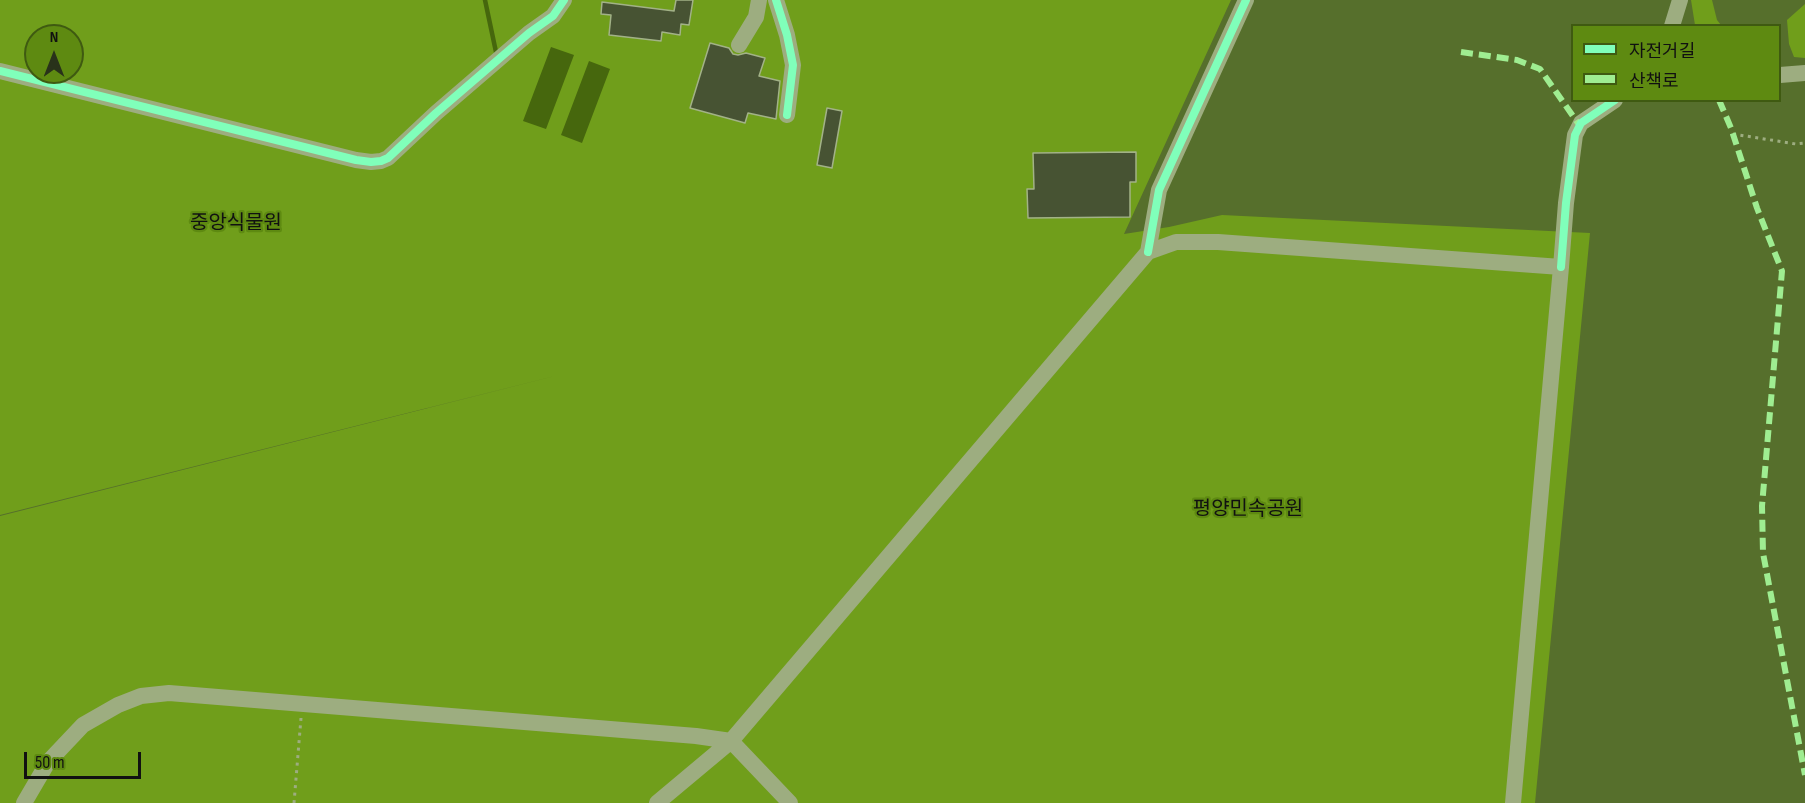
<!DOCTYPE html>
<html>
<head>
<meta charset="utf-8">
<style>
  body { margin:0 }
  #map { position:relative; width:1805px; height:803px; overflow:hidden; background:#566f2c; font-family:"Sofia Sans Condensed","Noto Sans KR",sans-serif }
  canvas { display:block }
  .legend { position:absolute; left:1571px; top:24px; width:210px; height:78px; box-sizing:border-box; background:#5e8a11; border:2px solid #3f5a11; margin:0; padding:8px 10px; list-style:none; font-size:18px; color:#111 }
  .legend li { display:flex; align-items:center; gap:12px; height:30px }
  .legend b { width:30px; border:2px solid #3f5a11 }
  .north { position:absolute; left:24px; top:24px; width:60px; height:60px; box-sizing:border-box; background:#5e8a11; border:2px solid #3f5a11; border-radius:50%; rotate:0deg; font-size:16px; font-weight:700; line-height:24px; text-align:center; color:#111 }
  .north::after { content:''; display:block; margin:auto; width:21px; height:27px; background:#29321a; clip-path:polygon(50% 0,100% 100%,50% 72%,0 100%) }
  .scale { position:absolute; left:24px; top:752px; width:117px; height:27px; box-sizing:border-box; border:3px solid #111; border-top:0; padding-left:8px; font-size:18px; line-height:21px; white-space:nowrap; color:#111; -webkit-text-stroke:4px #5e8a11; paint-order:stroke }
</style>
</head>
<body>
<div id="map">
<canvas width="1805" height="803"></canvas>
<ul class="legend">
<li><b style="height:8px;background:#80ffba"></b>자전거길</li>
<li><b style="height:8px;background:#9fed91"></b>산책로</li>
</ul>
<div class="north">N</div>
<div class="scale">50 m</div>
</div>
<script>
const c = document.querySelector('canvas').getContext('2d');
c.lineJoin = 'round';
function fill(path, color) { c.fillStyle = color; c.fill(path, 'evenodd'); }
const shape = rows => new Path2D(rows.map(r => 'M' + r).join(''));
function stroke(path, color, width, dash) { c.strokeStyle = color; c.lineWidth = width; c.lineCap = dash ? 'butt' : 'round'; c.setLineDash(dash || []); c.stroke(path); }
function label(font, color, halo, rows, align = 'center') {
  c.font = font + ' "Sofia Sans Condensed","Noto Sans KR",sans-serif'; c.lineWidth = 4.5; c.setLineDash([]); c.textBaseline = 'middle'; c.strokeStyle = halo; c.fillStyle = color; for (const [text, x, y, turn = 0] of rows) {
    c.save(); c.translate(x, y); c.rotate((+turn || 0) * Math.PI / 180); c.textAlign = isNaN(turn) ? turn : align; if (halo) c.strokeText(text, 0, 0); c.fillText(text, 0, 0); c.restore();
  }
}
const green = shape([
  [0,0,1231,0,1124,234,1169,227,1222,215,1590,233,1535,803,0,803,0,516,567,373,0,515],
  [36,36,72,36,72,72,36,72],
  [1691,0,1712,0,1717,20,1721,25,1695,25],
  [1805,4,1805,58,1794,57,1789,44,1787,20]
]);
const water = shape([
  [551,47,574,55,546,129,523,121],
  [589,61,610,69,582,143,561,135]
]);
const stream = shape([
  [485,0,496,52]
]);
const building = shape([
  [676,0,693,0,689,25,681,24,680,35,662,32,661,41,609,35,611,15,601,14,602,2,674,11,676,0],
  [710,43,729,48,733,54,738,55,746,53,765,58,759,76,780,81,776,119,748,113,745,123,690,108,710,43],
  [827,108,842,111,832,168,817,165,827,108],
  [1136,152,1136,182,1130,182,1130,217,1028,218,1027,189,1034,189,1033,153,1136,152]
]);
const path = shape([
  [1733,134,1796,144,1805,143],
  [294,803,301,718]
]);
const minor = shape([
  [776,0,787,35,793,65,787,115],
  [1672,26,1680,0],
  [739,45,756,17,759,0],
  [0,71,356,160,371,162,381,161,388,158,436,113,529,33,553,16,564,0],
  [1780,75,1805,73],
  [1148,252,1159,190,1246,0],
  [1561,267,1566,203,1575,135,1581,123,1615,100],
  [24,803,48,762,83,725,118,705,141,696,169,693,696,736,731,741],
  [657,803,731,741],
  [790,803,731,741,1148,252,1176,242,1218,242,1561,267,1513,803]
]);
const quiet = shape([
  [1461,52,1517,60,1540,69,1580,126],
  [1719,100,1731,128,1757,208,1782,271,1762,506,1763,553,1805,775]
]);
const cycleway = shape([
  [776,0,787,35,793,65,787,115],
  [0,71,356,160,371,162,381,161,388,158,436,113,529,33,553,16,564,0],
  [1148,252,1159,190,1246,0],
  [1561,267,1566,203,1575,135,1581,123,1615,100]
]);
const parkNames = [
  ["중앙식물원",236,224],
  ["평양민속공원",1248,510]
];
fill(green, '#709e1b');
fill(water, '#46670d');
stroke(stream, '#46670d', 4.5);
fill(building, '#475333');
stroke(building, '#a2b287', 1.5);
stroke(path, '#9dad80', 3, [3, 4.5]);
stroke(minor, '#9dad80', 16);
stroke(quiet, '#9fed91', 6, [12, 6]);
stroke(cycleway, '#80ffba', 8);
label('20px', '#111', '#5e8a11', parkNames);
</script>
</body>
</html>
